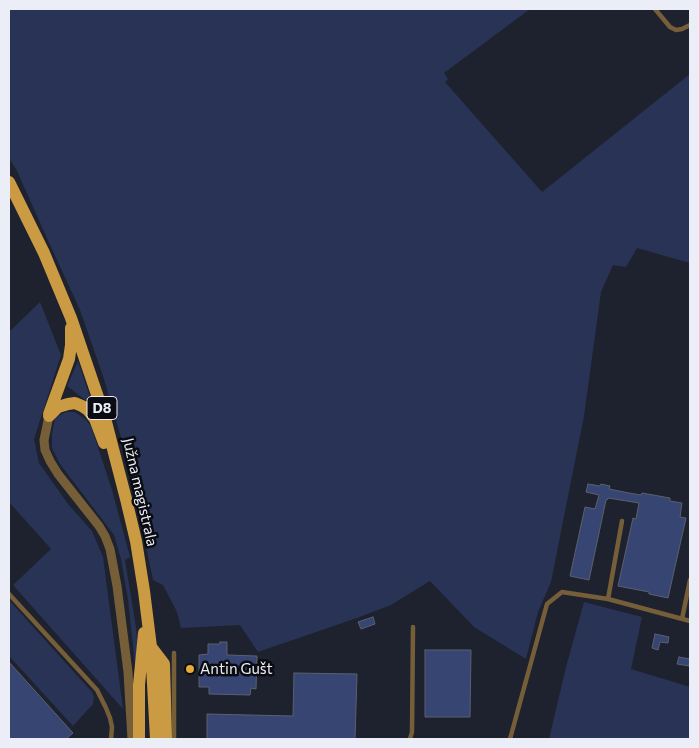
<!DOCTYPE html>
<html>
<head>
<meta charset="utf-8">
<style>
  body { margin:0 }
  #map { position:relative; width:699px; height:748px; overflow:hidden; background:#1e222e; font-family:Commissioner,sans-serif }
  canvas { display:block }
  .frame { position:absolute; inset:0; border:10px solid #ebeef6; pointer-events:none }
</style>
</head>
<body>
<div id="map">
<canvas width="699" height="748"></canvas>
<div class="frame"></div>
</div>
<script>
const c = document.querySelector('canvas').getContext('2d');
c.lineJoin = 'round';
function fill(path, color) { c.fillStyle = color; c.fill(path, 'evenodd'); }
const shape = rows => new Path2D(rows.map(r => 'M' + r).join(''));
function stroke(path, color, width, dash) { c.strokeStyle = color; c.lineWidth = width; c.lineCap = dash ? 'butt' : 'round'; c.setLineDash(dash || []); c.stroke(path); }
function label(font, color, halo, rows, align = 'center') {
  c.font = font + ' Commissioner,sans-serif'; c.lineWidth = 5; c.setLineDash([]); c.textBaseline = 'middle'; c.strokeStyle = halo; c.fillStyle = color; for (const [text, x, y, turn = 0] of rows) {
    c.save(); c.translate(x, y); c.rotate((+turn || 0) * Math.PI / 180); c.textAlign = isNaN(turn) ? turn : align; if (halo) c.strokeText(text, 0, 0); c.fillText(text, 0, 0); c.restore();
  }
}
const green = shape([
  [9,9,530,9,444,73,448,79,445,82,542,192,690,74,690,263,637,248,626,267,613,265,601,292,584,416,551,582,538,612,526,659,474,627,430,581,391,605,357,618,258,652,240,625,181,628,177,612,163,585,153,580,129,465,104,379,80,310,46,236,17,171,9,158],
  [40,302,61,355,34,439,39,463,68,504,92,531,103,557,123,709,13,585,51,549,9,502,9,332],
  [78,361,93,406,67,386],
  [66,412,75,412,85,419,91,426,112,490,130,557,125,560,136,627,139,665,137,683,128,600,121,559,114,535,60,464,52,448,52,434,55,418,60,415],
  [9,600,92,692,94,697,93,704,73,726,9,656],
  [584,602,642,617,631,669,690,687,690,739,549,739,566,667]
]);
const building = shape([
  [588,484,600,486,601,484,610,486,609,489,629,493,641,495,642,493,670,498,670,501,682,503,680,517,686,518,668,598,649,594,649,592,618,586,633,518,636,519,639,503,608,498,607,500,606,500,589,580,570,576,585,507,595,509,599,495,586,492,588,484],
  [373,617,375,624,361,629,358,622,373,617],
  [655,634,669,637,668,643,660,642,658,650,652,648,655,634],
  [220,642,227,642,227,655,257,656,256,689,251,688,250,695,209,694,209,687,199,687,199,655,208,654,208,644,220,644,220,642],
  [425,650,471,650,470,717,425,717,425,650],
  [679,657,690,659,689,666,677,664,679,657],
  [9,662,73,733,66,739,9,739,9,662],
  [294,673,357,674,355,739,207,739,207,714,293,716,294,673]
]);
const service = shape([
  [655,9,670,27,676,30,682,29,690,25],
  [9,594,97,690,106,708,110,718,112,727,111,739],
  [608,599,622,521],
  [682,619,690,580],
  [174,739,174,653],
  [410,739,412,732,413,627],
  [510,739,547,604,562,592,608,599,690,621]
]);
const minor = shape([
  [49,416,44,440,45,450,50,461,58,474,99,526,105,536,110,549,117,586,128,672,132,739]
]);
const primary = shape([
  [9,182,44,253,71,318,105,418,126,499,136,541,144,591,151,647,156,739],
  [49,414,69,359,71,345,71,328],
  [49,416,58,407,68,404,75,403,82,406,88,410,95,419,104,443],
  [151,647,164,664,166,739],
  [139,739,139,685,144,633]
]);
const markers = [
  [190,669,5,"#e7ac37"]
];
const shields = [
  [102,408,30]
];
const shieldNames = [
  ["D8",102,408]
];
const streetNames = [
  ["Južna magistrala",140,492,77]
];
const poiNames = [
  ["Antin Gušt",200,669]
];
fill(green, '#283355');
fill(building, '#374573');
stroke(building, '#5b606e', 1);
stroke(service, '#765f38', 4.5);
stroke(minor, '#765f38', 9);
stroke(primary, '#cb9b43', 12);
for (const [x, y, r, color] of markers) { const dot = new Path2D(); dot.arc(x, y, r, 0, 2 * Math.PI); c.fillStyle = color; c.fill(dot); stroke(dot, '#0a0c11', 2); }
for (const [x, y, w] of shields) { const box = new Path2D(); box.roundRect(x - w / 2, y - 11.5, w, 23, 4); c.fillStyle = '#0a0c11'; c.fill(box); stroke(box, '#ebeef6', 1); }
label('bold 14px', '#ebeef6', null, shieldNames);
label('15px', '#ebeef6', '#0a0c11', streetNames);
label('15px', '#ebeef6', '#0a0c11', poiNames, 'left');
</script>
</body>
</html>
